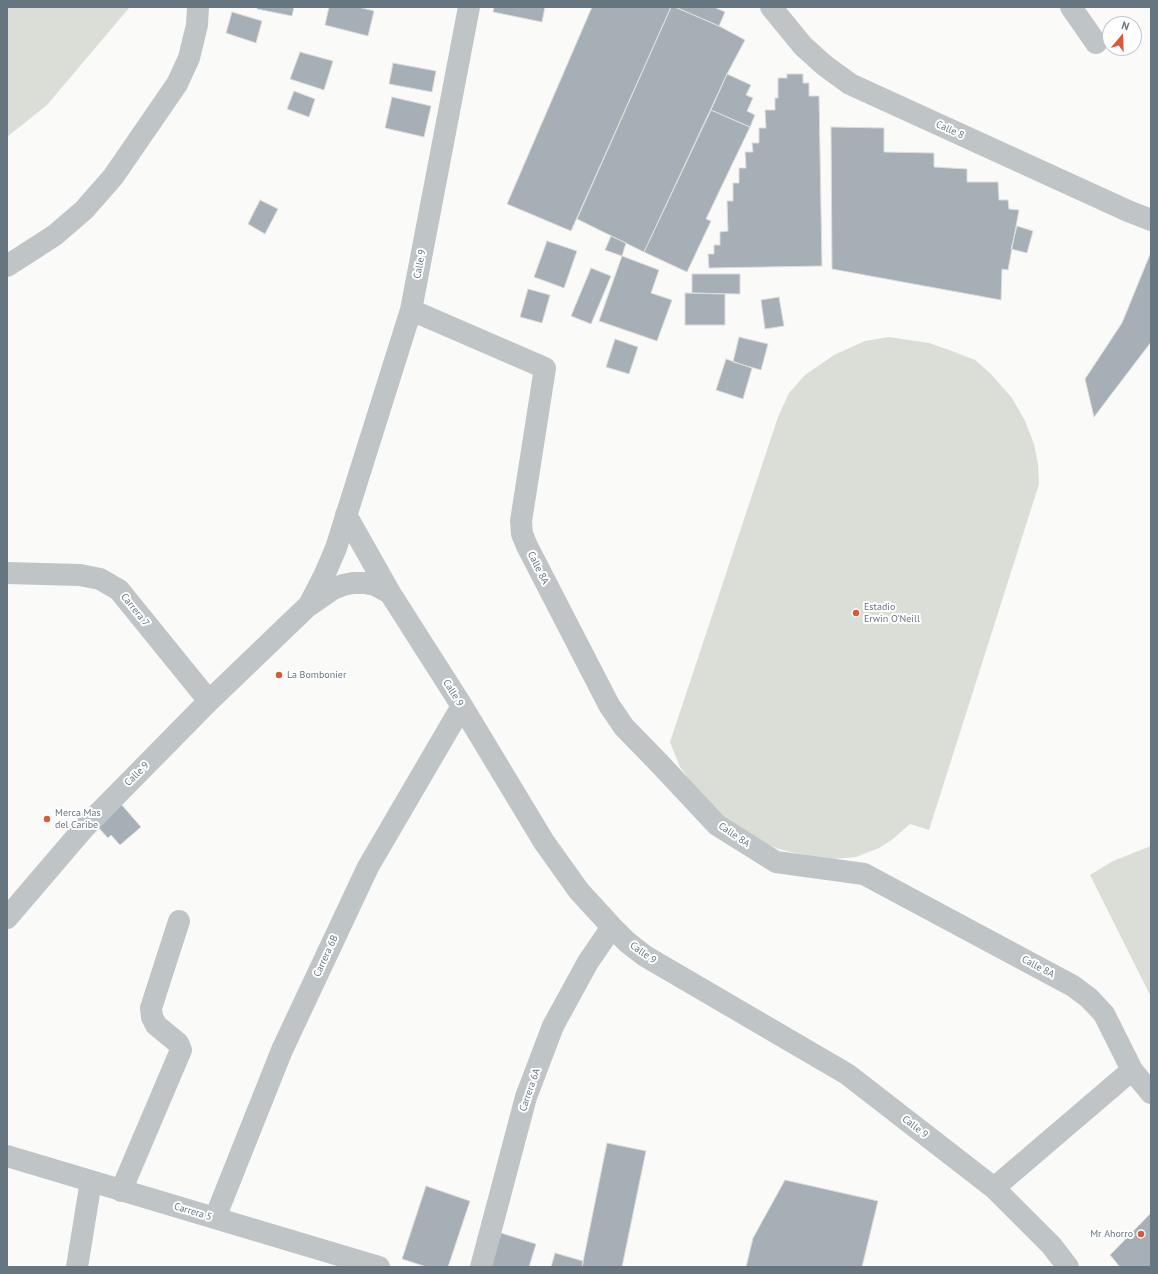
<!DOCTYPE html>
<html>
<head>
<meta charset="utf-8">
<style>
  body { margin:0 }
  #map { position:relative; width:1158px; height:1274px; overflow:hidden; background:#fafaf8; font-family:"PT Sans",sans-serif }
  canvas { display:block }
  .frame { position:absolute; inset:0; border:8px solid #667681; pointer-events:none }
  .north { position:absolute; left:1102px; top:16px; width:40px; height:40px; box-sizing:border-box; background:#fff; border:1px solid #c2c8cd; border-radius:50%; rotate:19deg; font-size:11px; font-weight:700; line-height:16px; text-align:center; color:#667681 }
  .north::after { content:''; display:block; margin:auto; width:14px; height:18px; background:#d85a39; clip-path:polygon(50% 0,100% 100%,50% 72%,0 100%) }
</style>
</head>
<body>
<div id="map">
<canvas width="1158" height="1274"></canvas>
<div class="frame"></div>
<div class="north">N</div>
</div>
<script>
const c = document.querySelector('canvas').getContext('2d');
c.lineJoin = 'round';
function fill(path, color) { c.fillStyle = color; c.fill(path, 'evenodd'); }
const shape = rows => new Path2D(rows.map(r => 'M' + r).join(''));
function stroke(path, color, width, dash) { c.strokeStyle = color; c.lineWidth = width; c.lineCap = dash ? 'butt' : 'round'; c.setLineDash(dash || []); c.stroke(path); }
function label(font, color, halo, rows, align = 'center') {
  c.font = font + ' "PT Sans",sans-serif'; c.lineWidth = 4; c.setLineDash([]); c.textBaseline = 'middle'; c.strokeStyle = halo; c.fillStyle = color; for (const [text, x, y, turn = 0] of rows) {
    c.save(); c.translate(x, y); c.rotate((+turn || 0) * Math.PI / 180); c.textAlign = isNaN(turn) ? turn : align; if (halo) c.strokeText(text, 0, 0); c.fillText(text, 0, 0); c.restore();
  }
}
const green = shape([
  [7,7,128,7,129,8,47,105,7,137],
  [889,337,929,343,952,351,975,360,991,374,1012,398,1025,421,1034,444,1038,464,1039,484,929,830,910,824,893,839,879,848,856,857,834,859,807,856,779,849,753,839,727,824,702,797,680,767,670,742,778,417,789,393,805,375,834,355,865,341],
  [1151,846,1151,997,1090,875,1113,861]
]);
const building = shape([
  [257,7,294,7,292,16,257,9,257,7],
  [329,7,358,7,374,11,368,36,325,25,329,7],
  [494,7,545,7,542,22,493,12,494,7],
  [592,7,671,7,571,231,507,204,592,7],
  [671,7,675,7,719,26,745,40,727,74,644,252,577,219,671,7],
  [675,7,714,7,725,12,719,26,675,7],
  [232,12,262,21,256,43,226,33,232,12],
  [300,52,333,61,324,90,290,79,300,52],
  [393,63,436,71,432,92,389,84,393,63],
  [727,74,751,85,746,95,753,98,747,111,755,115,750,127,711,110,727,74],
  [787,74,803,74,803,83,809,83,809,96,819,96,822,266,709,268,708,254,714,254,714,245,720,245,720,232,728,231,727,201,733,201,733,183,739,183,739,168,746,168,745,152,753,152,752,143,759,143,759,128,766,128,765,110,775,110,775,98,778,98,778,78,787,78,787,74],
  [294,91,315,99,309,117,287,109,294,91],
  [392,97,431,106,424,137,385,128,392,97],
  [711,110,750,127,706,219,711,221,687,272,644,252,711,110],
  [831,127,884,128,884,152,934,153,934,167,967,169,967,182,998,182,999,200,1008,200,1009,209,1019,210,1008,270,1002,269,1001,300,832,269,831,127],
  [260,200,278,209,265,234,248,224,260,200],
  [1017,226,1033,231,1027,253,1011,249,1017,226],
  [611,236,626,243,622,256,605,250,611,236],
  [547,241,577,251,564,288,534,277,547,241],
  [1151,252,1151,342,1094,417,1085,379,1122,323,1151,252],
  [622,256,659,270,651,293,672,300,657,341,599,321,622,256],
  [591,268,611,276,591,324,571,316,591,268],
  [692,274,740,274,740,294,692,293,692,274],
  [528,289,550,295,542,323,520,317,528,289],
  [685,293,725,294,725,325,685,325,685,293],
  [779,297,784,326,765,329,761,300,779,297],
  [739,337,768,344,761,370,733,362,739,337],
  [615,339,638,347,629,374,606,367,615,339],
  [726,359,752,368,743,399,716,390,726,359],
  [121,804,141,827,120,845,111,835,108,838,97,826,121,804],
  [607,1143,646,1151,622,1267,582,1267,607,1143],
  [785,1180,878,1201,862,1267,746,1267,753,1238,785,1180],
  [426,1186,470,1201,448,1267,427,1267,402,1259,426,1186],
  [1151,1213,1151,1267,1120,1267,1110,1255,1151,1213],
  [501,1233,536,1244,529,1267,491,1267,501,1233],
  [555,1253,583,1261,582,1267,551,1267,555,1253]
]);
const minor = shape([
  [771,7,803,46,824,65,850,84,1128,211,1151,220],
  [1071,7,1096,43],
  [7,266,55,235,84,210,113,177,177,84,189,58,197,25,198,7],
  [411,310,545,368,521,521,522,534,527,546,609,705,624,727,659,763,717,825,776,862,864,874,1073,986,1089,998,1104,1014,1132,1070,994,1188],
  [346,515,390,593,462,706,544,842,579,891,612,927,627,942,645,956,847,1074,994,1188,1051,1245,1068,1267],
  [7,573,80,575,100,579,119,590,209,701],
  [310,605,333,589,343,585,353,583,365,583,375,585,390,593],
  [7,918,84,828,209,701,309,605,324,576,336,548,411,310,469,7],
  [1132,1070,1151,1093],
  [7,1156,379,1267],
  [121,1191,181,1050,178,1043,156,1025,152,1017,151,1008,179,921],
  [215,1218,282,1050,368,867,462,706],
  [77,1267,91,1181],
  [481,1267,526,1097,553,1026,588,962,612,927]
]);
const markers = [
  [856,613,4,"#d85a39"],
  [279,675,4,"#d85a39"],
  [47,819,4,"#d85a39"],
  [1141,1234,4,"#d85a39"]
];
const streetNames = [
  ["Calle 8",950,130,24],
  ["Calle 9",420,264,-79],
  ["Calle 8A",538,568,63],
  ["Carrera 7",135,610,51],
  ["Calle 9",453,693,58],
  ["Calle 9",137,774,-45],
  ["Calle 8A",734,835,34],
  ["Calle 9",643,953,35],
  ["Carrera 6B",326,956,-65],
  ["Calle 8A",1038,967,28],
  ["Carrera 6A",530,1090,-71],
  ["Calle 9",915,1127,38],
  ["Carrera 5",193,1212,17]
];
const poiNames = [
  ["Estadio",864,607],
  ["Erwin O'Neill",864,619],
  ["La Bombonier",287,675],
  ["Merca Mas",55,813],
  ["del Caribe",55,825],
  ["Mr Ahorro",1133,1234,"right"]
];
fill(green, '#daded7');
fill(building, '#a6afb5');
stroke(building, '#dcdcda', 1);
stroke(minor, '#bfc4c7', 22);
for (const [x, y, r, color] of markers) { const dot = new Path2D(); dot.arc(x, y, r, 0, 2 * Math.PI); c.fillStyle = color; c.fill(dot); stroke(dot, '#fff', 1.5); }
label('10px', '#667681', '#fff', streetNames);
label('10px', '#667681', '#fff', poiNames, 'left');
</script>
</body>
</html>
